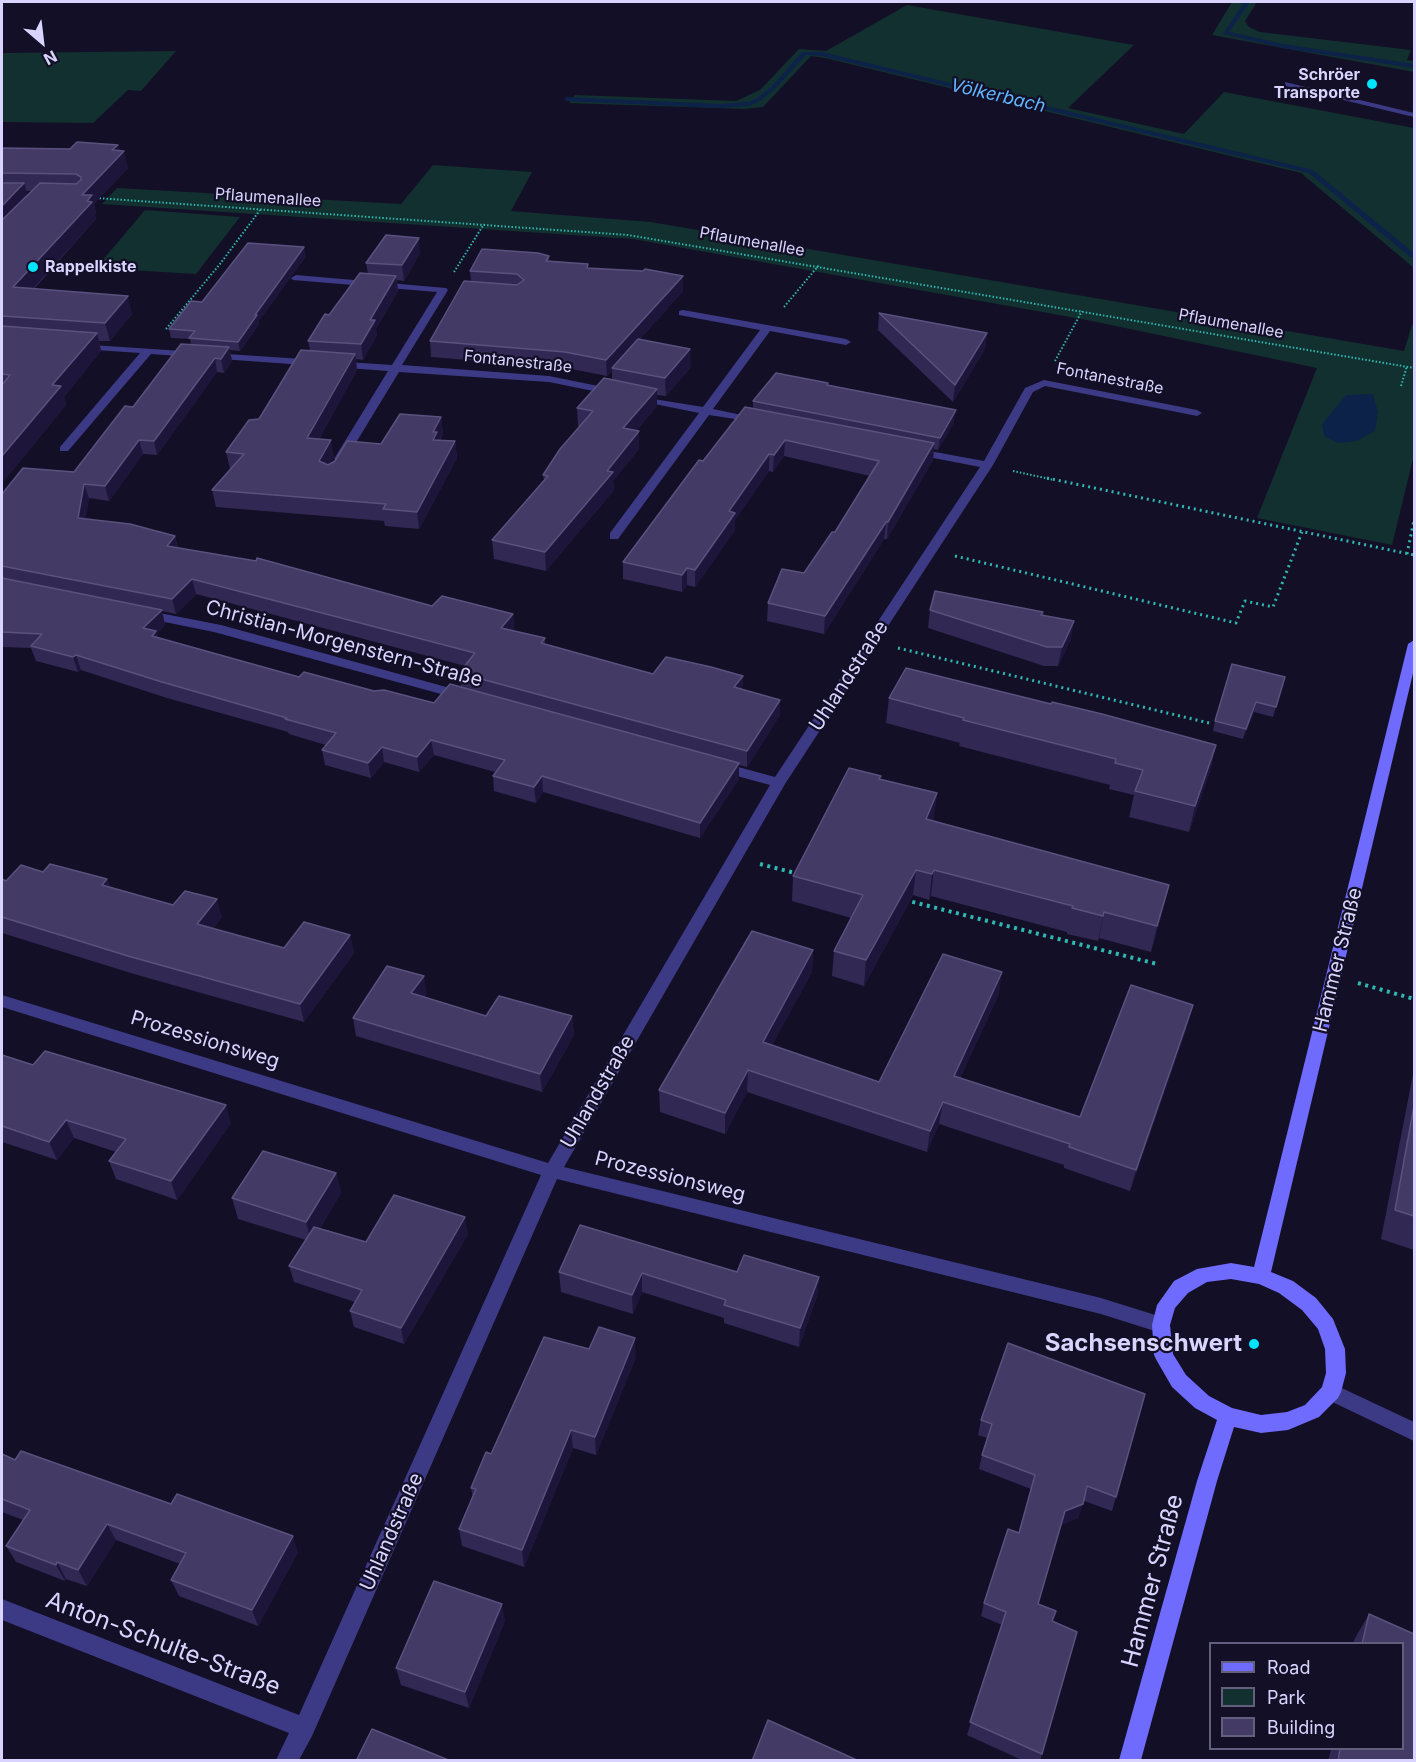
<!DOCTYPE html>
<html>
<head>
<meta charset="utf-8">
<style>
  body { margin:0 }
  #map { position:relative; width:1416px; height:1762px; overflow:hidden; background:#130f26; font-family:Inter,sans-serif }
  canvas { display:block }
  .frame { position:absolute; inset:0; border:3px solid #d9d4ff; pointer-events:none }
  .legend { position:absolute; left:1209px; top:1642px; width:195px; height:108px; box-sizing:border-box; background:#130f26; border:2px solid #625e7d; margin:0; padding:8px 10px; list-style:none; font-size:18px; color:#d9d4ff }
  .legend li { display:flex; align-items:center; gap:12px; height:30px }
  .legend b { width:30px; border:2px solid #625e7d }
  .north { position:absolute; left:12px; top:12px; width:60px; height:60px; -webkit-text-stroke:4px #130f26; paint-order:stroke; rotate:152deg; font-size:16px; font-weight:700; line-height:24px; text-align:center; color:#d9d4ff }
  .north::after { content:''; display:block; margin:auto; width:21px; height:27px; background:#d9d4ff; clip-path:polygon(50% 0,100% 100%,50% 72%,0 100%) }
</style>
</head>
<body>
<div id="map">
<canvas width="1416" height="1762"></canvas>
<div class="frame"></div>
<ul class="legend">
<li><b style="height:8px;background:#6f6bff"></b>Road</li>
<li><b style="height:16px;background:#12302f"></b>Park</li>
<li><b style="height:16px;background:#433a66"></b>Building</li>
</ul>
<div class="north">N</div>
</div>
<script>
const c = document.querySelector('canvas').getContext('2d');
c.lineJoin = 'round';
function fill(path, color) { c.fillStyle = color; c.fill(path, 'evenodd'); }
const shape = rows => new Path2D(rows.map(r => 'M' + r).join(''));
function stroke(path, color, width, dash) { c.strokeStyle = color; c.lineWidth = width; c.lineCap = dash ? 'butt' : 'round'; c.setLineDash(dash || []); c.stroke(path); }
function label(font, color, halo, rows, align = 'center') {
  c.font = font + ' Inter,sans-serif'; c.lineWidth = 4.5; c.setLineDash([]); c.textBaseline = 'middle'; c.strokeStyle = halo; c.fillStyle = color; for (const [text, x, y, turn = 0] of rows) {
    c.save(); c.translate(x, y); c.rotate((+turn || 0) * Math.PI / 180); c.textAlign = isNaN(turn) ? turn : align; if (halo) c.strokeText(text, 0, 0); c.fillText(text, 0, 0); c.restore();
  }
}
const green = shape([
  [1232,2,1257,2,1245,21,1249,27,1260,32,1411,50,1407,60,1414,61,1414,72,1212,35],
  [907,5,1134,45,1068,108,1184,134,1224,92,1414,128,1414,268,1301,173,825,58,811,56,763,107,744,109,569,103,575,95,736,101,760,90,799,49,826,51],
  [176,51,141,91,128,90,93,123,2,122,2,53],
  [433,165,532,172,511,211,651,222,1404,351,1414,319,1414,455,1392,545,1257,518,1317,368,1087,320,633,239,102,204,117,188,401,204],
  [145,210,240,217,196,274,96,268]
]);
const water = shape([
  [1373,394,1378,412,1375,431,1357,441,1338,443,1324,436,1322,424,1346,395]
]);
const stream = shape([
  [1244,2,1250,2,1229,32,1283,44,1414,64,1414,68,1283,48,1223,34,1244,2],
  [802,52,822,52,1313,170,1414,253,1414,258,1411,258,1309,173,822,56,806,55,775,89,760,101,749,106,719,108,567,101,564,99,567,97,719,104,748,102,756,99,771,87,802,52]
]);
const pathFar2 = shape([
  [96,198,628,235,1414,368],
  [454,272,484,224],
  [784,307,819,265],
  [166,329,220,264,260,210],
  [1055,361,1082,311],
  [1401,386,1407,366],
  [1013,471,1054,480]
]);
const pathFar1 = shape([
  [1047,478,1414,555],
  [1407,554,1414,520],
  [955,556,1236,623,1245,601,1273,607,1302,532],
  [898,648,1209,723]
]);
const path = shape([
  [760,864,799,874],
  [905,900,1157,964],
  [1358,983,1414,999]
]);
const service = shape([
  [1285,82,1414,113,1414,117,1285,86,1285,82]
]);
const minor = shape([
  [296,275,446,288,448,290,402,365,549,376,613,389,618,392,613,395,549,382,399,372,346,459,340,462,334,459,388,371,151,354,68,451,60,451,60,447,140,353,81,349,77,348,77,344,392,365,437,292,293,280,291,278,296,275],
  [683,310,846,339,851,342,846,345,770,331,713,409,761,419,761,423,709,415,618,539,610,539,610,533,699,413,635,400,635,396,703,407,760,330,679,315,679,311,683,310],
  [1044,380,1197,410,1202,413,1197,416,1045,386,1033,392,993,465,785,784,564,1167,1101,1298,1168,1319,1170,1325,1168,1331,1161,1333,1101,1314,557,1179,312,1736,299,1760,276,1760,289,1733,2,1620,2,1599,299,1715,541,1175,2,1007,2,995,548,1163,770,785,715,770,713,767,720,762,775,777,980,467,913,454,907,451,913,448,984,461,1025,388,1044,380],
  [144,610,221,625,468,693,470,696,463,700,214,632,140,617,138,614,140,611,144,610],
  [1331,1383,1414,1422,1414,1441,1324,1398,1321,1392,1324,1386,1331,1383]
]);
const secondary = shape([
  [1414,640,1414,669,1271,1272,1293,1281,1316,1298,1333,1319,1345,1349,1346,1373,1341,1392,1338,1398,1319,1417,1288,1430,1261,1433,1234,1427,1217,1481,1141,1760,1119,1760,1197,1481,1217,1420,1195,1408,1172,1387,1157,1361,1154,1355,1152,1325,1157,1305,1174,1281,1197,1269,1231,1263,1254,1267,1408,644,1414,640],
  [1231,1279,1259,1284,1279,1293,1302,1310,1318,1329,1325,1349,1326,1373,1322,1387,1305,1405,1287,1412,1261,1415,1232,1408,1209,1396,1186,1375,1173,1354,1170,1325,1175,1308,1188,1293,1207,1282,1231,1279]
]);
const wall = shape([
  [118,145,120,151,128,168,94,204,96,213,95,214,96,219,34,289,132,314,110,341,99,341,101,351,64,397,66,405,2,483,2,148,70,149],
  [26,191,32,191,27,195],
  [420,253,404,281,397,280,398,291,376,329,377,335,363,360,356,359,357,370,319,439,334,457,329,464,381,444,441,417,443,434,440,440,455,441,457,458,419,529,385,526,384,521,216,507,212,490,230,469,226,452,259,419,310,350,308,341,329,315,368,274,366,263],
  [306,256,258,322,259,324,240,351,230,350,232,361,224,373,217,372,157,455,143,454,109,501,89,498,85,519,175,536,178,548,432,606,513,614,514,629,513,631,545,638,545,645,653,674,743,676,742,690,780,715,747,767,739,765,739,779,700,838,543,792,536,803,494,791,493,776,495,772,434,755,419,772,384,762,371,778,325,765,322,750,326,745,289,734,288,732,167,698,81,670,78,672,36,661,31,648,2,647,2,494,74,472,133,407,191,344,190,339,171,338,169,329,202,302],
  [196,594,465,666,459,673,461,687,434,703,299,677,158,637,157,633,165,625,162,611,176,614],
  [549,256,549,261,588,264,588,268,683,291,640,339,691,367,666,396,657,395,657,406,636,431,639,449,613,481,614,490,546,571,494,559,492,540,544,480,543,475,580,426,578,426,577,408,612,380,612,371,607,376,566,368,431,357,430,341,471,282,470,271],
  [879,313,987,333,985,349,953,402,878,330],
  [828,385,954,422,938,450,934,449,933,460,887,539,884,539,824,634,767,621,768,603,804,573,835,532,870,476,784,456,773,472,769,471,735,520,735,530,695,587,687,585,682,592,623,579,623,562,703,461,753,408,753,401],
  [930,610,1043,615,1071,639,1058,666,1044,666,928,628],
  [1285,677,1273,717,1254,712,1243,739,1213,731,1215,721],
  [889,698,1216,745,1210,771,1189,832,1129,817,1134,795,1109,789,1110,785,959,746,960,743,886,723],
  [881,779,937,793,933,821,1163,910,1151,952,1099,938,1098,941,1067,934,1067,932,931,896,929,900,913,895,864,986,832,976,834,951,851,918,792,901,793,876],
  [43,872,107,879,110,887,173,905,222,917,213,929,284,948,350,935,354,953,304,1022,134,974,2,933,2,879,6,881],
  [813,950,812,972,772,1045,879,1082,999,994,960,1078,1080,1117,1187,1027,1130,1191,1064,1168,1064,1165,939,1124,927,1152,747,1092,725,1134,660,1112,659,1090],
  [427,994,424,997,486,1016,572,1016,574,1035,542,1092,356,1036,353,1018],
  [2,1055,231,1123,177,1200,116,1179,109,1161,116,1152,74,1138,57,1160,2,1142],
  [1414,1069,1414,1250,1381,1239],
  [336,1173,341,1193,320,1228,366,1242,468,1234,404,1344,354,1327,350,1311,355,1302,294,1282,289,1266,306,1240,238,1219,232,1198],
  [559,1272,737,1272,819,1277,817,1296,799,1347,724,1323,724,1318,642,1292,633,1314,561,1292],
  [1008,1343,1116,1497,1112,1511,1084,1501,1078,1518,1061,1525,1038,1604,1052,1621,1042,1754,1040,1761,1024,1761,967,1735,1002,1625,981,1616,984,1603,1019,1533,1031,1489,979,1469,982,1455,987,1438,978,1435,981,1420],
  [589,1349,636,1357,596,1455,573,1448,524,1567,462,1546,459,1529,473,1498,471,1488,491,1454],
  [2,1454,15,1460,298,1552,258,1626,179,1596,171,1580,180,1564,116,1540,87,1586,66,1579,65,1581,16,1562,6,1546,23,1520,2,1512],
  [1369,1614,1414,1634,1414,1761,1328,1761,1331,1749,1402,1749,1402,1644,1353,1644,1355,1638],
  [505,1621,469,1708,401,1685,396,1668]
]);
const shadedWall = shape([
  [118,145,121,155,124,151,128,168,94,204,96,213,95,214,96,219,18,305,13,287,82,195,112,150],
  [24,183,29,200,2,228,2,206],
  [419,238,420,253,404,281,402,265],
  [304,247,306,256,258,322,259,324,240,351,238,342,255,315],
  [396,276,398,291,376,329,377,335,363,360,361,344,370,320],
  [683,276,683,291,614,368,612,368,612,371,607,376,606,360],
  [128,296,132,314,110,341,105,323],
  [97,333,101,351,64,397,66,405,2,483,2,456,52,385],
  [987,333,985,349,953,402,955,385],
  [229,347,232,361,224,373,221,359],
  [690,349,691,367,666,396,665,378],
  [355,354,357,370,310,455,307,438],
  [215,358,217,372,157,455,154,441],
  [657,389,657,406,623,446,623,428],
  [956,410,954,422,938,450,940,438],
  [441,417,443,434,438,442,433,440,433,432],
  [639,431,639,449,613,481,614,490,546,571,545,552,607,471],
  [139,440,143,454,109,501,105,486],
  [331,440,334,457,322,478,319,461],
  [785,440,784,456,773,472,774,455],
  [455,441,457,458,419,529,417,512],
  [934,443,933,460,887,539,888,522],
  [769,454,769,471,735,520,735,530,695,587,695,570,729,511],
  [84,484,89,498,82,532,78,518],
  [886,522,884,539,824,634,825,616],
  [175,536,178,551,167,546],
  [687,568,687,585,682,592,682,575],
  [192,579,196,594,176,614,172,599],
  [162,610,165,625,157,633,160,647,143,628],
  [513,614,514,629,503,643,501,628],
  [1074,621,1071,639,1058,666,1062,647],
  [76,655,81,670,78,672,73,657],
  [743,676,742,691,734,687],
  [780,700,780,715,747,767,747,751],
  [1256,702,1254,712,1243,739,1246,729],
  [431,740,434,755,419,772,417,757],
  [1216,745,1210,771,1189,832,1195,806],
  [382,747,384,762,371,778,368,763],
  [739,763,739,779,700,838,700,823],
  [542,776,543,792,536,803,534,787],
  [937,793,934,818,923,844,926,819],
  [916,870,913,895,864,986,866,960],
  [934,870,931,896,929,900,932,874],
  [107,879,113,897,102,885],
  [1169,885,1163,910,1151,952,1157,926],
  [217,899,222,917,202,943,197,924],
  [1104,912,1099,938,1098,941,1103,916],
  [350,935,354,953,304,1022,300,1004],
  [813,950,812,972,762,1064,763,1042],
  [1002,972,999,994,951,1097,954,1076],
  [424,976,427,994,414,1012,411,993],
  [1193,1005,1187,1027,1130,1191,1136,1170],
  [572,1016,574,1035,542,1092,540,1074],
  [748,1070,747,1092,725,1134,725,1113],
  [943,1102,939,1124,927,1152,930,1131],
  [226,1105,231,1123,177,1200,171,1181],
  [66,1120,74,1138,57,1160,49,1142],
  [336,1173,341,1193,311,1242,306,1222],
  [465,1217,468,1234,404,1344,401,1328],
  [642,1273,642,1292,633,1314,632,1295],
  [819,1277,817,1296,799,1347,800,1328],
  [635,1338,636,1357,596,1455,595,1437],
  [571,1430,573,1448,524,1567,522,1550],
  [1083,1504,1078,1518,1061,1525,1065,1511],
  [107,1524,116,1540,87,1586,78,1570],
  [293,1536,298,1552,258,1626,252,1610],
  [57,1562,66,1579,65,1581,56,1565],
  [502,1604,505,1621,469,1708,465,1692]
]);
const building = shape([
  [77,142,118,145,112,150,124,151,82,195,92,195,87,201,92,202,13,287,128,296,105,323,2,316,2,220,40,183,76,184,81,180,81,177,76,174,2,173,2,148,70,149,77,142],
  [2,183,24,183,2,206,2,183],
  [386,235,419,238,402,265,366,263,386,235],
  [248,243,304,247,255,315,257,315,238,342,189,338,195,331,169,329,191,301,202,302,248,243],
  [482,249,538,253,549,256,546,261,588,264,587,268,643,271,645,269,683,276,606,360,565,352,430,341,464,281,517,285,524,280,517,274,470,271,482,249],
  [360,273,396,276,370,320,375,320,361,344,308,341,325,314,329,315,360,273],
  [879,313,987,333,955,385,879,313],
  [2,326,97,333,52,385,61,386,2,456,2,385,10,375,2,374,2,326],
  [638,339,690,349,665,378,612,368,638,339],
  [181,344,229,347,221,359,215,358,154,441,139,440,105,486,84,484,78,518,130,524,175,536,167,546,256,561,257,558,432,606,442,596,513,614,501,628,545,638,541,643,653,674,666,657,711,667,743,676,734,687,780,700,747,751,459,673,475,653,192,579,172,599,2,566,2,494,23,468,74,472,125,406,133,407,181,344],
  [301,350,355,354,307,438,331,440,319,461,328,465,335,461,347,441,381,444,400,414,441,417,433,432,437,432,433,440,455,441,417,512,383,509,386,504,212,490,244,454,226,452,249,420,259,419,301,350],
  [776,373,828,383,827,385,956,410,940,438,753,401,776,373],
  [604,378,657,389,623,428,639,431,607,471,613,472,545,552,492,540,548,476,543,475,560,449,593,411,577,408,604,378],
  [745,407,934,443,888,522,886,522,825,616,768,603,782,569,804,573,832,532,835,532,879,461,785,440,774,455,769,454,729,511,735,513,695,570,687,568,682,575,623,562,699,460,703,461,745,407],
  [2,578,162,610,143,628,156,631,152,636,299,677,304,672,374,691,384,690,434,703,450,684,739,763,700,823,542,776,534,787,493,776,505,760,431,740,417,757,382,747,368,763,322,750,336,733,285,719,287,718,162,682,76,655,73,657,31,646,42,634,2,632,2,578],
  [935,591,1043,612,1041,615,1074,621,1062,647,1047,647,930,610,935,591],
  [1232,664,1285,677,1276,707,1256,702,1246,729,1215,721,1232,664],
  [906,668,1051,704,1052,702,1102,714,1216,745,1195,806,1135,791,1143,770,1115,763,1116,759,963,720,964,718,889,698,906,668],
  [849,768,881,776,879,779,937,793,926,819,1169,885,1157,926,1104,912,1103,916,1072,908,1073,906,934,870,932,874,916,870,866,960,834,951,863,895,793,876,849,768],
  [50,864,107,879,102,885,173,905,185,891,217,899,197,924,284,948,304,922,350,935,300,1004,128,956,2,917,2,879,6,881,21,865,43,872,50,864],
  [752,931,813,950,763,1042,879,1082,943,954,1002,972,954,1076,1080,1117,1131,985,1193,1005,1136,1170,1069,1147,1070,1144,943,1102,930,1131,748,1070,725,1113,659,1090,752,931],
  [387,966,424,976,411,993,486,1016,499,996,572,1016,540,1074,353,1018,387,966],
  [45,1051,226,1105,171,1181,109,1161,126,1139,66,1120,49,1142,2,1126,2,1055,33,1065,45,1051],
  [1414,1106,1414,1216,1395,1210,1414,1106],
  [263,1151,336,1173,306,1222,232,1198,263,1151],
  [394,1195,465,1217,401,1328,350,1311,362,1290,289,1266,314,1227,366,1242,394,1195],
  [580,1225,737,1272,744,1255,819,1277,800,1328,724,1305,726,1300,642,1273,632,1295,559,1272,580,1225],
  [599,1327,635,1338,595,1437,571,1430,522,1550,459,1529,476,1489,471,1488,486,1452,491,1454,544,1337,589,1349,599,1327],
  [1008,1343,1145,1394,1116,1497,1087,1486,1083,1504,1065,1511,1038,1604,1056,1611,1052,1621,1077,1632,1042,1754,970,1722,1006,1612,984,1603,1008,1529,1019,1533,1035,1475,982,1455,992,1424,981,1420,1008,1343],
  [21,1451,171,1504,177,1494,293,1536,252,1610,171,1580,186,1553,107,1524,78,1570,57,1562,56,1565,6,1546,30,1510,2,1499,2,1454,15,1460,21,1451],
  [434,1581,502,1604,465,1692,396,1668,434,1581],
  [1369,1614,1414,1634,1414,1761,1338,1761,1340,1749,1402,1749,1402,1644,1362,1644,1369,1614],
  [768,1720,859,1761,752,1761,768,1720],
  [372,1729,451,1761,356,1761,372,1729]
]);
const markers = [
  [1372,84,6,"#00e5ff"],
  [33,267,6,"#00e5ff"],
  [1254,1344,6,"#00e5ff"]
];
const farPoinames = [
  ["Schröer",1360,75],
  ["Transporte",1360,93],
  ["Rappelkiste",45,267,"left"]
];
const farStreetnames = [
  ["Pflaumenallee",268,198,4],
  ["Pflaumenallee",752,242,10],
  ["Pflaumenallee",1231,324,10],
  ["Fontanestraße",518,362,6],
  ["Fontanestraße",1110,379,11]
];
const farWaternames = [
  ["Völkerbach",998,96,13]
];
const streetNames = [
  ["Christian-Morgenstern-Straße",344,644,15],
  ["Uhlandstraße",849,676,-57],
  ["Hammer Straße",1338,960,-76],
  ["Prozessionsweg",205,1040,17],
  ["Uhlandstraße",598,1092,-60],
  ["Prozessionsweg",670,1177,14],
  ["Uhlandstraße",392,1532,-66]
];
const nearPoinames = [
  ["Sachsenschwert",1242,1344]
];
const nearStreetnames = [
  ["Hammer Straße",1153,1581,-75],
  ["Anton-Schulte-Straße",163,1644,21]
];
fill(green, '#12302f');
fill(water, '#0c2248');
fill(stream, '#0c2248');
stroke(pathFar2, '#2fb8b0', 2, [1.5, 2]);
stroke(pathFar1, '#2fb8b0', 3, [2, 4]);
stroke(path, '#2fb8b0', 4, [3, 4.5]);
fill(service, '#3d3a85');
fill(minor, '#3d3a85');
fill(secondary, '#6f6bff');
fill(wall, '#312854');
fill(shadedWall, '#1d163a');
fill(building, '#433a66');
stroke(building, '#5a527e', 1.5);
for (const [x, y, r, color] of markers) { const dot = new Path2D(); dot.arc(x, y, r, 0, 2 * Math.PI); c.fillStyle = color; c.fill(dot); stroke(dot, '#130f26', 2); }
label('bold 16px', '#d9d4ff', '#130f26', farPoinames, 'right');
label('16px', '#d9d4ff', '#130f26', farStreetnames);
label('italic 18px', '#62b6ff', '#130f26', farWaternames);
label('20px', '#d9d4ff', '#130f26', streetNames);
label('bold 24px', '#d9d4ff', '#130f26', nearPoinames, 'right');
label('24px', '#d9d4ff', '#130f26', nearStreetnames);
</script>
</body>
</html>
